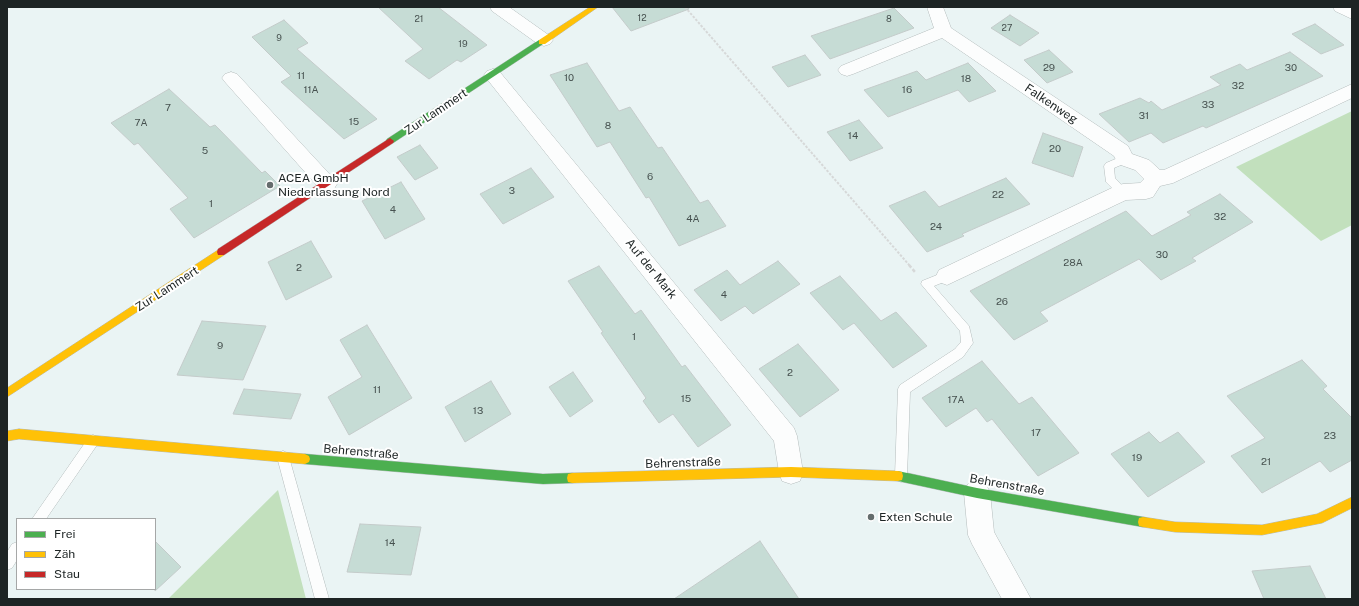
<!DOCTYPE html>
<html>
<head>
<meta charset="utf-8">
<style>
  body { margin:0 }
  #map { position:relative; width:1359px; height:606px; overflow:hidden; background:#eaf4f4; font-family:"Public Sans",sans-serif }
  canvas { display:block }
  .frame { position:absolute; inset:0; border:8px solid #1d2424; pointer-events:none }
  .legend { position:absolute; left:16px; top:518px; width:140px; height:72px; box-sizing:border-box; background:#fff; border:1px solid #a5a7a7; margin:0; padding:5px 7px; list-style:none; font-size:12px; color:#1d2424 }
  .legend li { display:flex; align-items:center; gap:8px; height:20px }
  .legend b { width:20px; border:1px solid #a5a7a7 }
</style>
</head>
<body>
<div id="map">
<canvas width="1359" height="606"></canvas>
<div class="frame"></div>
<ul class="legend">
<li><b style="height:5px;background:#4caf50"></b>Frei</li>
<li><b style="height:5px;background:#ffc107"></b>Zäh</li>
<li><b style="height:5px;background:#c62828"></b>Stau</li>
</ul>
</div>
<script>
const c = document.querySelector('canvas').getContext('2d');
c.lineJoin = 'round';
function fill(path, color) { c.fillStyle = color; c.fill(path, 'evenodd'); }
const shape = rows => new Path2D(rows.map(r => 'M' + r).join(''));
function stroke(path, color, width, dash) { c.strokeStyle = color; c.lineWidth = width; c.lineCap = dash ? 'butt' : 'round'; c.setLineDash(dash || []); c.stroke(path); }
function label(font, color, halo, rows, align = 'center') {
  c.font = font + ' "Public Sans",sans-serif'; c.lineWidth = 4; c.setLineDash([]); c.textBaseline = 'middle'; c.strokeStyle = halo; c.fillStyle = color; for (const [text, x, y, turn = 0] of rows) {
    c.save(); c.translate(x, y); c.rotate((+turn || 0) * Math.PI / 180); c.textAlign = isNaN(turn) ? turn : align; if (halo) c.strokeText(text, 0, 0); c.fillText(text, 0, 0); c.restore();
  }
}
const green = shape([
  [1352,111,1352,225,1321,241,1236,167],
  [278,490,306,599,168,599]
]);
const building = shape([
  [378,7,438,7,487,45,461,62,457,60,429,79,405,61,423,49,378,7],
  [612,7,688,7,689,9,631,31,612,7],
  [894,8,914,28,830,59,811,36,894,8],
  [1010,15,1039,33,1020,46,991,28,1010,15],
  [284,20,308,43,297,49,377,119,344,139,281,82,291,76,252,37,284,20],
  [1315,24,1344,45,1321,54,1292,34,1315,24],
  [1049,50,1073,72,1047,83,1024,60,1049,50],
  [1290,52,1323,76,1206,128,1203,126,1163,143,1151,133,1129,142,1099,114,1140,98,1149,103,1151,101,1162,110,1221,85,1210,77,1240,64,1247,70,1290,52],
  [805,55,821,75,788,87,772,67,805,55],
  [587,63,619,111,630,107,658,148,662,147,700,203,708,200,726,226,679,246,649,197,646,198,610,142,597,147,550,75,587,63],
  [968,63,996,91,969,102,958,90,888,117,864,90,917,71,926,80,968,63],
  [169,89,210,127,215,125,262,173,265,171,280,186,194,238,170,209,188,198,138,143,134,145,111,123,169,89],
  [859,120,883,148,850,161,827,132,859,120],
  [1043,133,1083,147,1073,177,1032,163,1043,133],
  [420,145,438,168,415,180,397,157,420,145],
  [531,168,554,197,503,224,480,194,531,168],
  [1006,178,1030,204,962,234,964,236,927,252,889,206,925,191,939,207,1006,178],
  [401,182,425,219,385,239,362,201,401,182],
  [1220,194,1253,222,1192,258,1196,261,1161,280,1139,259,1040,312,1048,321,1014,340,970,291,1126,211,1152,236,1191,215,1187,212,1220,194],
  [311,241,332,277,286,300,268,262,311,241],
  [778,261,800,284,753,314,745,306,721,321,694,290,727,270,740,285,778,261],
  [599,266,635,314,641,310,682,367,685,365,731,425,698,447,673,414,659,423,643,401,646,398,601,333,603,332,568,281,599,266],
  [840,276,881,321,896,312,927,346,893,368,854,323,843,330,810,293,840,276],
  [202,321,266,326,243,380,177,375,202,321],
  [367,325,412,398,349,435,328,397,362,377,340,340,367,325],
  [798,344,839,390,800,417,759,369,798,344],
  [1302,360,1327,386,1323,389,1352,418,1352,460,1330,472,1320,461,1262,493,1231,456,1265,438,1227,396,1302,360],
  [982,361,1019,404,1032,397,1079,453,1038,476,992,419,987,422,976,408,946,427,922,398,982,361],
  [573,372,593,401,570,417,549,387,573,372],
  [491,381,511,414,465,442,445,407,491,381],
  [244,389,301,394,291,419,233,414,244,389],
  [1149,432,1160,443,1178,432,1205,462,1148,497,1111,454,1149,432],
  [360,524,421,527,411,575,347,572,360,524],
  [155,541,181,567,155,591,155,541],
  [760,541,799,599,674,599,760,541],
  [1310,566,1326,599,1264,599,1252,571,1310,566]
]);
const pathFar1 = shape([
  [685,7,910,266]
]);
const path = shape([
  [909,265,915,272]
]);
const lane = shape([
  [1125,155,1128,156,1130,159,1128,162,1114,168,1115,178,1128,192,1123,196,1119,195,1106,182,1104,166,1106,163,1125,155],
  [947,271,951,273,952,276,951,279,934,286,969,326,973,343,963,357,910,392,907,476,905,480,901,482,897,480,895,476,898,389,900,385,955,349,961,342,960,331,921,284,922,281,947,271],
  [93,435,97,437,99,441,97,445,46,519,32,519,89,437,93,435],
  [283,451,287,453,289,457,329,599,315,599,277,457,279,453,283,451],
  [17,542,17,560,12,568,7,570,7,552,12,544,17,542]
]);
const street = shape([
  [490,7,509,7,550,36,553,40,550,44,544,46,538,44,492,11,490,7],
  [927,7,943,7,951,28,1128,146,1132,154,1149,160,1160,170,1164,170,1352,84,1352,98,1173,183,1160,186,1153,197,1146,199,1126,200,947,285,939,282,936,276,939,270,1116,186,1123,184,1140,183,1144,179,1135,170,1118,164,1114,156,942,38,853,74,847,76,841,74,838,70,841,66,934,28,927,7],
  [1333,7,1352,7,1352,19,1335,11,1333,7],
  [493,69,499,71,794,428,797,436,803,472,800,481,791,484,782,481,779,472,774,441,487,79,484,75,487,71,493,69],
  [231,72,237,74,334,179,337,184,334,189,327,192,320,189,225,82,222,78,225,74,231,72],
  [977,480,986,484,990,493,994,532,1031,599,1002,599,972,544,968,535,964,493,968,484,977,480]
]);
const fast = shape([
  [539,40,545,40,546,42,393,143,387,143,386,141,387,139,539,40],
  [305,454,543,474,572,473,576,474,577,478,576,482,572,483,543,484,305,464,301,462,300,459,301,456,305,454],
  [898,471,977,488,1143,517,1147,518,1148,522,1147,526,1143,527,977,498,898,481,894,480,893,476,894,472,898,471]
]);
const slow = shape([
  [590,7,598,7,545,44,539,44,539,40,590,7],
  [221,248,224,249,225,252,224,255,7,397,7,388,221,248],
  [19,429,305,454,309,456,310,459,309,462,305,464,19,439,7,441,7,431,19,429],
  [791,467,898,471,902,472,903,476,902,480,898,481,791,477,572,483,568,482,567,478,568,474,572,473,791,467],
  [1352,497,1352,508,1322,523,1262,535,1175,532,1143,527,1139,526,1138,522,1139,518,1143,517,1175,522,1262,525,1317,514,1352,497]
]);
const jam = shape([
  [390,138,394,141,393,143,224,255,218,255,217,252,218,249,390,138]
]);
const markers = [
  [270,185,4,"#656d6d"],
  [871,517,4,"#656d6d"]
];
const farNumbernames = [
  ["12",642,18],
  ["21",419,19],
  ["8",889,19],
  ["27",1007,28],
  ["9",279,38],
  ["19",463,44]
];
const numberNames = [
  ["29",1049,68],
  ["30",1291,68],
  ["11",301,76],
  ["10",569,78],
  ["18",966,79],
  ["32",1238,86],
  ["11A",311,90],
  ["16",907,90],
  ["33",1208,105],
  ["7",168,108],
  ["31",1144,116],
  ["15",354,122],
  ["7A",141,123],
  ["8",608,126],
  ["14",853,136],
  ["20",1055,149],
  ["5",205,151],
  ["6",650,177],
  ["3",512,191],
  ["22",998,195],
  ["1",211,204],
  ["4",393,210],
  ["32",1220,217],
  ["4A",693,219],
  ["24",936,227],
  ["30",1162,255],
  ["28A",1073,263],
  ["2",299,268],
  ["4",724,295],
  ["26",1002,302],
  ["1",634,337],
  ["9",220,346],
  ["2",790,373],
  ["11",377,390],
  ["15",686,399],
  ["17A",956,400],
  ["13",478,411],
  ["17",1036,433],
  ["23",1330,436],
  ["19",1137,458],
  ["21",1266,462],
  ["14",390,543]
];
const streetNames = [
  ["Falkenweg",1051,104,34],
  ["Zur Lammert",436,112,-34],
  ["Auf der Mark",651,269,51],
  ["Zur Lammert",167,289,-33],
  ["Behrenstraße",361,452,5],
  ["Behrenstraße",683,463,-2],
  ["Behrenstraße",1007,485,10]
];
const poiNames = [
  ["ACEA GmbH",278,178],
  ["Niederlassung Nord",278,192],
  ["Exten Schule",879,517]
];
fill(green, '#c2e0bd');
fill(building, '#c6dcd5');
stroke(building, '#c4cbca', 1);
stroke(lane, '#b4bcbc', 1);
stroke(street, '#b4bcbc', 1);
stroke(fast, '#b4bcbc', 1);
stroke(slow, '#b4bcbc', 1);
stroke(jam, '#b4bcbc', 1);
stroke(pathFar1, '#d6d8d8', 2, [2.5, 1.5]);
stroke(path, '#d6d8d8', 2.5, [3.5, 2]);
fill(lane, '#fcfdfd');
fill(street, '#fcfdfd');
fill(fast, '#4caf50');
fill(slow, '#ffc107');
fill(jam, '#c62828');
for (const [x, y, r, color] of markers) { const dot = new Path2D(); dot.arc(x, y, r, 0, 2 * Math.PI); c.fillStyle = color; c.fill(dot); stroke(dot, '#fff', 1.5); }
label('9px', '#475250', null, farNumbernames);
label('10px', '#475250', null, numberNames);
label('12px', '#1d2424', '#fff', streetNames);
label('12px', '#1d2424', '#fff', poiNames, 'left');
</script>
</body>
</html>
